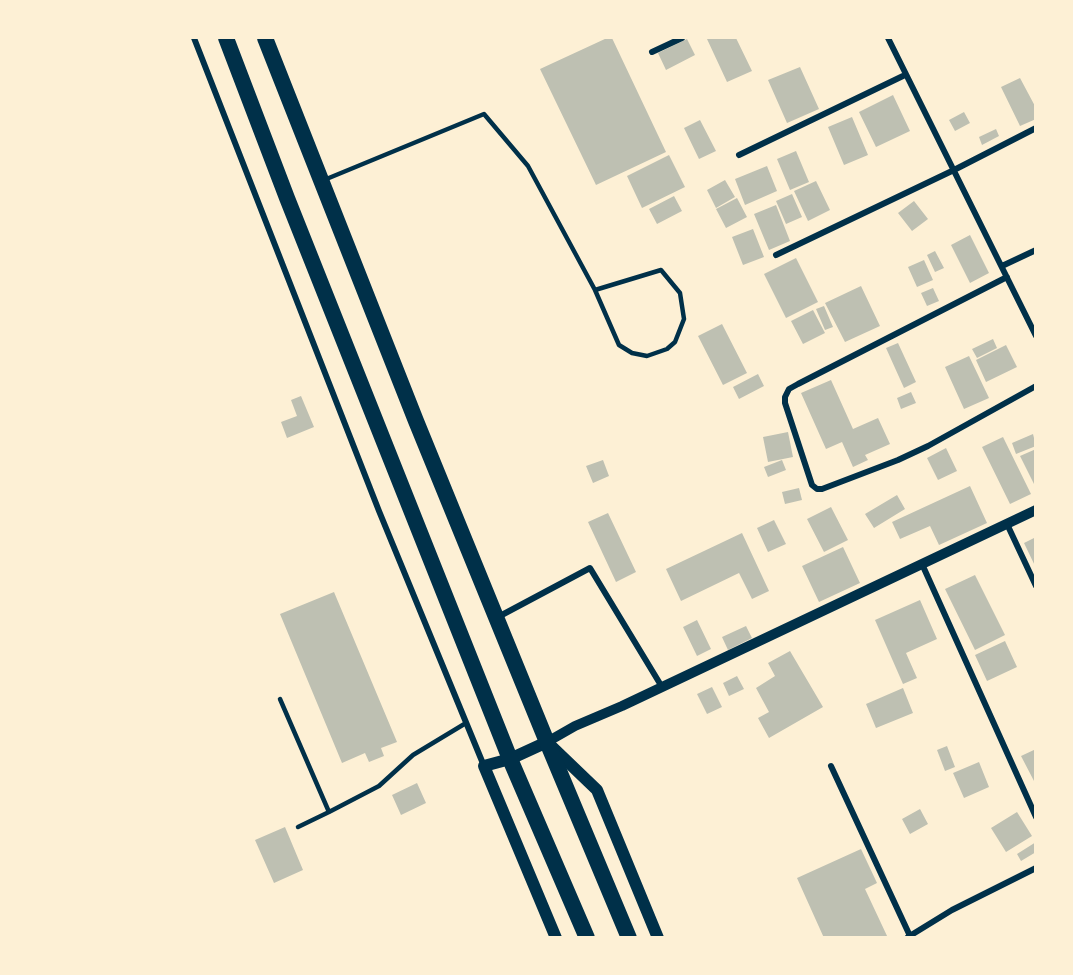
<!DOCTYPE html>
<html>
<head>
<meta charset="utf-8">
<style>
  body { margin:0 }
  #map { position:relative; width:1073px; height:975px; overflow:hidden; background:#fdf0d5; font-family:"Fira Sans Condensed",sans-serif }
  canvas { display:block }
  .frame { position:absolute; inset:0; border:39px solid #fdf0d5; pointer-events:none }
</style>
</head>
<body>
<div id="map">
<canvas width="1073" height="975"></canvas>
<div class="frame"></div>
</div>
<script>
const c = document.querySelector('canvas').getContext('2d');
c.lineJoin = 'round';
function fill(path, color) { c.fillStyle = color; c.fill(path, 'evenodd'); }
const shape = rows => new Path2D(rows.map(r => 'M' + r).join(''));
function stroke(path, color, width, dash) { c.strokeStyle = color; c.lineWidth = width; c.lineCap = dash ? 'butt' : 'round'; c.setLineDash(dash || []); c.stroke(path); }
const building = shape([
  [607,38,612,38,666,152,596,185,540,69],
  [710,38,736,38,752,71,727,82,707,39],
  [687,39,695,55,666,70,658,53],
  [800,67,819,109,787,123,768,80],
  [1020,78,1036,108,1036,119,1020,126,1001,87],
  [893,95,910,131,876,147,859,112],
  [964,112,970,123,955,131,949,120],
  [852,117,868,155,844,165,828,127],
  [700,120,716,151,699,159,684,128],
  [996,129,999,136,982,145,979,137],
  [796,151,809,182,790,190,777,159],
  [669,155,685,187,642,208,627,176],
  [767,166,777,191,745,205,735,179],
  [725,180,735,197,716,208,707,190],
  [816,181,830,210,808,221,794,191],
  [792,194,802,217,786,224,776,201],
  [674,196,682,211,657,224,649,209],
  [737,198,747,217,726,228,716,209],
  [914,201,928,219,912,231,898,213],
  [776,205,790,241,769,250,754,214],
  [753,229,764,257,743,265,732,237],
  [970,235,989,273,970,283,951,245],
  [935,251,944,268,935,272,927,255],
  [796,258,818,302,786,318,764,274],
  [924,260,933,280,917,287,908,267],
  [861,286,880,326,845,342,825,303],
  [933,288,939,301,927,306,921,293],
  [824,306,833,327,825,330,816,309],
  [813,310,825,333,803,344,791,321],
  [722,324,747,373,723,385,698,336],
  [993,339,997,348,977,358,972,349],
  [898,343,916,382,904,388,886,348],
  [1006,345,1017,367,986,382,976,360],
  [969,356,989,398,964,409,945,367],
  [758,374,764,386,739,399,733,387],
  [831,380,853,429,878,418,890,444,865,455,868,460,853,467,842,442,826,449,801,393],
  [911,392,916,403,901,409,897,398],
  [301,396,314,427,287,438,281,422,297,416,291,400],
  [788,432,793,457,768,462,763,437],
  [1033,434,1036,446,1016,454,1012,443],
  [1003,437,1031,494,1010,504,982,447],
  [946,448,957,471,938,480,927,458],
  [1036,449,1036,488,1020,456],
  [603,460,609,476,593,483,586,466],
  [782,460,786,470,768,477,764,467],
  [970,486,987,523,939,545,930,526,900,539,892,522],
  [799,488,802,500,785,504,782,492],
  [897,495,905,509,874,528,865,514],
  [831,507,848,540,824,552,807,519],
  [608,513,636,572,616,582,588,522],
  [774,520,786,544,768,552,757,528],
  [742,533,769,591,752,599,739,573,681,601,666,569],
  [1036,537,1036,568,1024,543],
  [843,547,860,583,819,602,802,566],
  [975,575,1005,635,975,650,945,589],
  [334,592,397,742,381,748,384,756,369,762,365,753,342,763,280,614],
  [920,600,937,639,906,653,917,678,903,684,875,620],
  [697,620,711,649,697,656,683,627],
  [746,626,752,638,728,650,722,637],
  [1005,641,1017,667,987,681,975,655],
  [790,651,823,707,769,738,758,718,769,712,756,688,775,676,768,663],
  [737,676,744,689,729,696,723,683],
  [712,687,722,707,707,714,697,694],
  [903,688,913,713,876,728,866,704],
  [947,746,955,767,945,771,937,750],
  [1036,749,1036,780,1034,781,1021,756],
  [979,762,989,787,964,798,953,773],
  [417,783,426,803,401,815,392,795],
  [920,809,928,824,910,834,902,819],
  [1017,812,1032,836,1006,852,991,828],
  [285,827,303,870,274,883,255,840],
  [1036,842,1036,852,1021,861,1017,854],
  [861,849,877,883,865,889,888,938,824,938,797,878]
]);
const service = shape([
  [324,180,484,114,528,166,595,290,619,345,632,353,647,356,667,349,675,342,684,319,680,293,661,270,595,290],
  [280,699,329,812,379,786,413,755,466,723],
  [298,827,329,812]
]);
const minor = shape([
  [194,38,379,511,484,766],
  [888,38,1036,336],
  [652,52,682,38],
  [739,155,905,75],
  [776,255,954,170,1036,128],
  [1002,266,1036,250],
  [1007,277,798,384,789,389,785,397,785,403,812,485,817,489,822,489,898,460,928,446,1036,386],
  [1007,524,1036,586],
  [922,564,1036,817],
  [498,617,590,568,662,687],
  [831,766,910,936],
  [908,937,952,910,1036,868]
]);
const tertiary = shape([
  [547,742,575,726,622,706,1036,510]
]);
const secondary = shape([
  [556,938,484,766,510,759,547,742,597,790,658,938]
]);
const trunk = shape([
  [226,38,287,198,510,759,587,938],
  [265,38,416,421,547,742,629,938]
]);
fill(building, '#bec0b2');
stroke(service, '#003049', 4.5);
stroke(minor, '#003049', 6);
stroke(tertiary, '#003049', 10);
stroke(secondary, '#003049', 12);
stroke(trunk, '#003049', 16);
</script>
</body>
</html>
